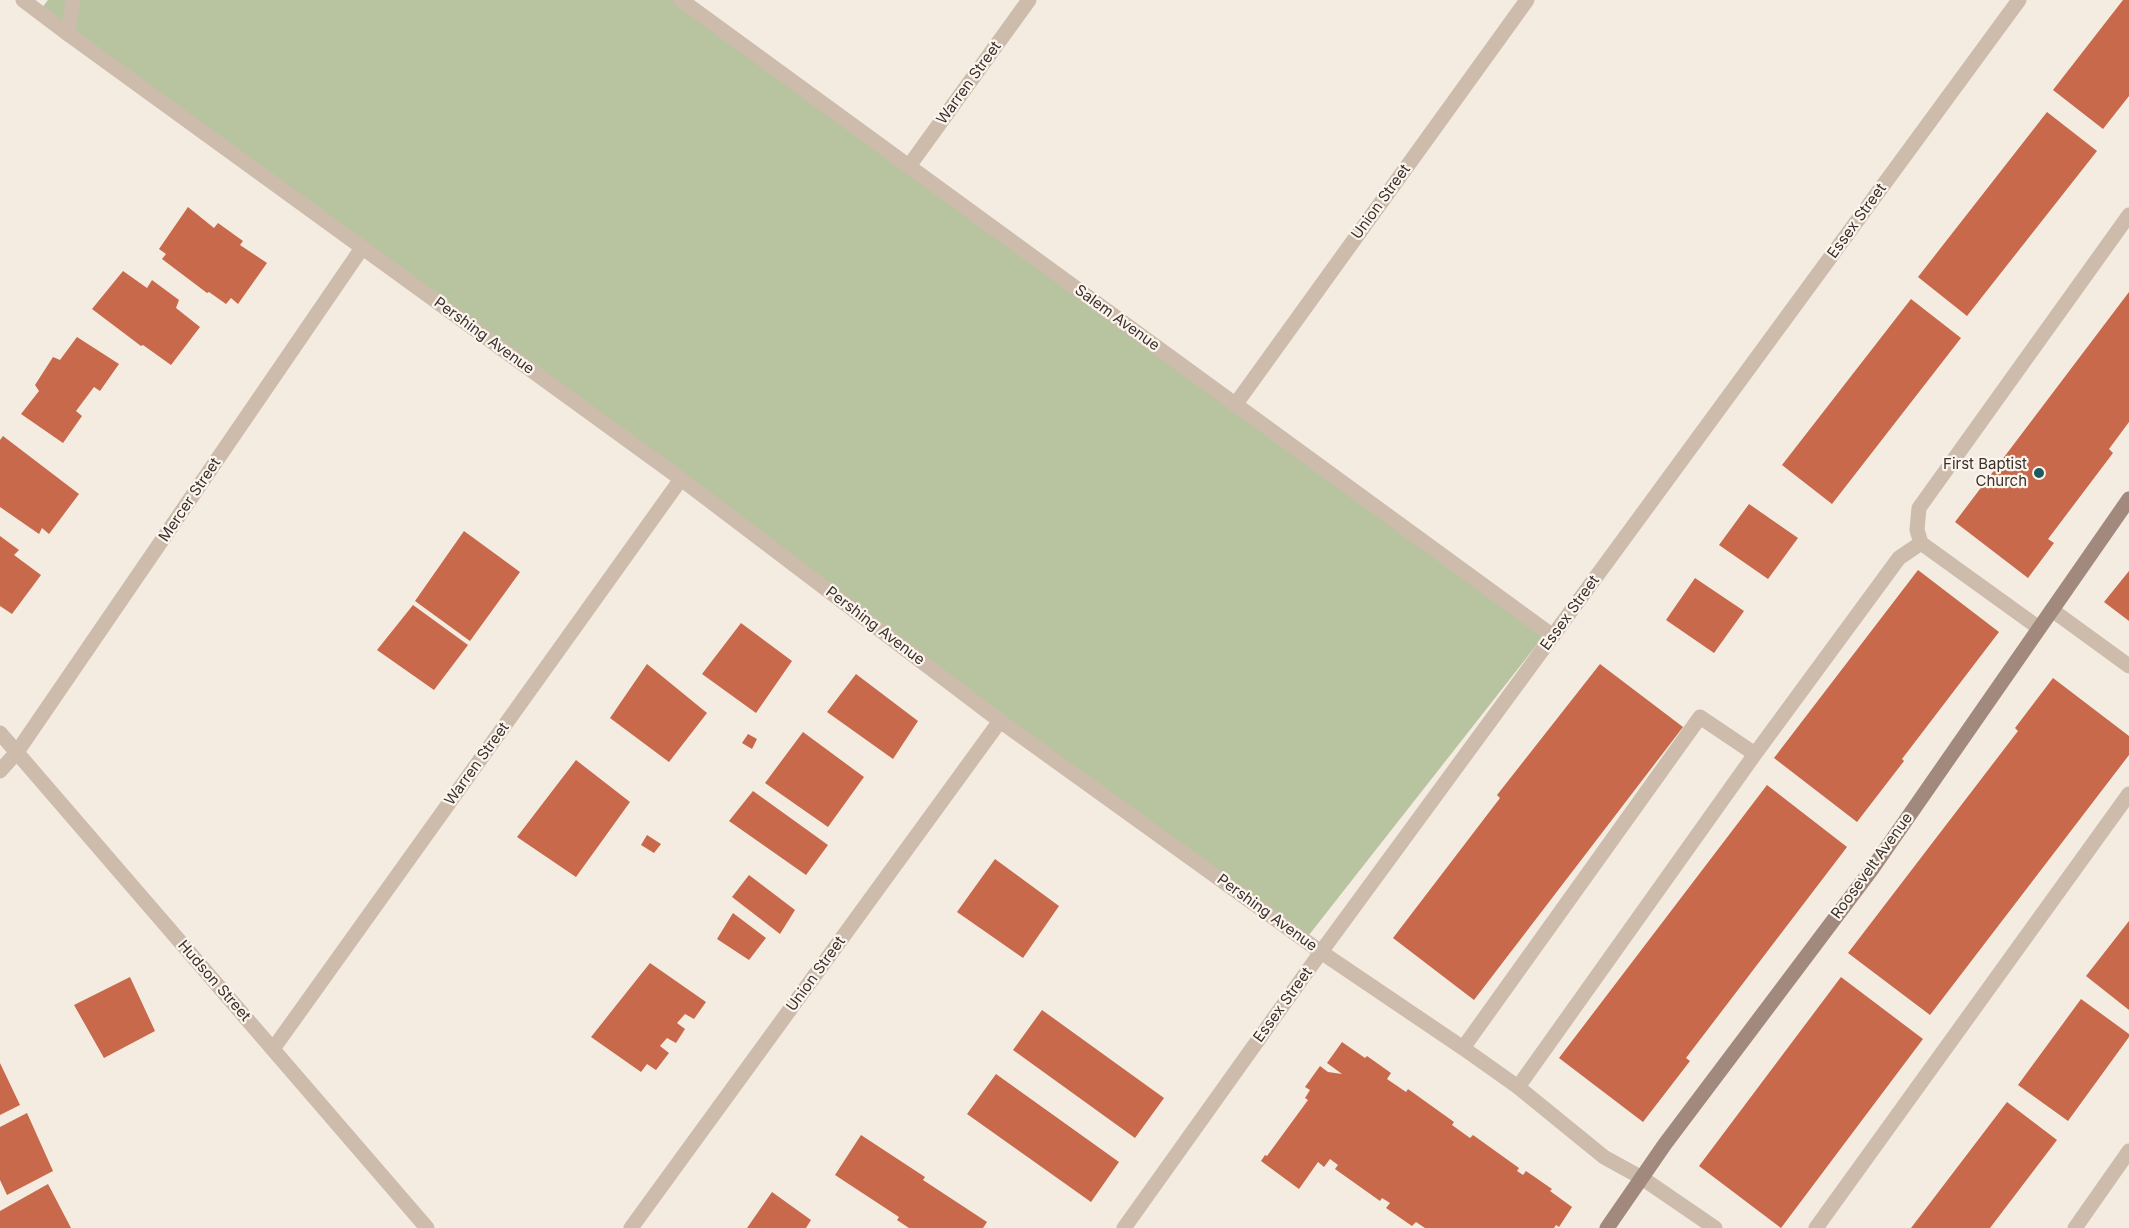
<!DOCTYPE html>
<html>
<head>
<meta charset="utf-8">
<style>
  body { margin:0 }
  canvas { display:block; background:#f4ebe1 }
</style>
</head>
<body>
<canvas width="2129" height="1228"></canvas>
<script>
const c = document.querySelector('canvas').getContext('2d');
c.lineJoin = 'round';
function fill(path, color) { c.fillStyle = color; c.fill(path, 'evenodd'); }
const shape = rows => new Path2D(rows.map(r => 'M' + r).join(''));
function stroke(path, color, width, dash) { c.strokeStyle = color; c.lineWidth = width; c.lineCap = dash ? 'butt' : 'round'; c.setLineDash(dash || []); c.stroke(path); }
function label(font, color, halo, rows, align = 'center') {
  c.font = font + ' Inter,sans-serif'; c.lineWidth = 4.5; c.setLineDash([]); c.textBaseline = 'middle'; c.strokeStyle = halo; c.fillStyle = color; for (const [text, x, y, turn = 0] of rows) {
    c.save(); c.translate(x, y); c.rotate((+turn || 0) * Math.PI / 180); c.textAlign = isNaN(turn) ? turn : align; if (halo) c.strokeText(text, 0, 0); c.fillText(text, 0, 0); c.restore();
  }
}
const green = shape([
  [48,0,693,0,1550,628,1305,940,37,14]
]);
const building = shape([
  [2123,0,2129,0,2129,96,2103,129,2053,90],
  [2047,112,2097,151,1967,316,1918,277],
  [188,207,214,228,218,223,243,241,240,245,267,263,238,304,231,298,226,304,209,292,207,293,162,259,166,254,159,249],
  [123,271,147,288,152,280,179,300,176,308,200,327,171,365,143,345,141,346,92,309],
  [2129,292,2129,422,2109,449,2113,453,2048,539,2054,543,2028,578,1955,522],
  [1911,299,1961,338,1832,504,1782,465],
  [77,337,119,364,100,391,94,387,76,411,82,416,63,443,21,414,39,391,35,385,53,357,60,360],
  [3,436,79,494,49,534,42,528,39,534,0,507,0,440],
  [1749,504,1798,538,1768,579,1719,545],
  [464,531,520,572,470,641,415,601],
  [0,536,19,550,14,555,41,575,12,614,0,606],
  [1918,570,1999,632,1902,759,1904,761,1857,822,1774,758],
  [2129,571,2129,621,2104,602],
  [1695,578,1744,611,1714,653,1666,620],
  [413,605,468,645,434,690,377,650],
  [741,623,792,661,756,713,702,674],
  [647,664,707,713,669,762,610,718],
  [1600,664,1683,727,1474,1000,1393,938,1500,798,1497,795],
  [856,674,918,721,893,759,827,712],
  [2053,678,2129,736,2129,755,1930,1015,1848,953,2018,731,2015,728],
  [803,732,864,777,828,827,765,783],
  [748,734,757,739,752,749,742,743],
  [576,760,630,802,576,877,517,837],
  [1767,785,1847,847,1686,1058,1690,1061,1643,1122,1559,1058],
  [753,791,828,845,806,875,729,821],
  [647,835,661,844,654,853,641,845],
  [995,859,1059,906,1023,958,957,912],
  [749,875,795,910,780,934,732,897],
  [733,913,766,938,749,960,717,939],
  [2129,921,2129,1010,2086,976],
  [650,963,706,1002,694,1019,685,1014,677,1023,685,1029,676,1043,667,1038,660,1046,669,1053,656,1070,647,1064,641,1072,591,1037],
  [130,977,155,1031,104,1058,74,1005],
  [1841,977,1923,1039,1781,1228,1699,1166],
  [2081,999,2129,1034,2129,1037,2068,1121,2018,1085],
  [1042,1010,1164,1098,1135,1138,1013,1050],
  [1342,1042,1365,1058,1367,1056,1391,1073,1387,1079,1406,1092,1408,1089,1454,1122,1452,1125,1470,1138,1473,1135,1519,1168,1517,1171,1523,1175,1526,1171,1552,1189,1550,1191,1572,1207,1559,1227,1556,1225,1554,1228,1425,1228,1416,1222,1412,1226,1386,1208,1390,1203,1382,1198,1380,1201,1335,1169,1338,1165,1330,1159,1324,1167,1318,1162,1299,1189,1261,1161,1265,1155,1267,1156,1308,1100,1305,1098,1310,1090,1305,1087,1320,1066,1328,1072,1342,1074,1327,1063],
  [0,1063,20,1105,0,1115],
  [996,1074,1119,1162,1091,1202,967,1114],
  [2007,1102,2057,1140,1990,1228,1911,1228],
  [27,1113,53,1171,7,1195,0,1180,0,1127],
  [861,1135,925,1177,923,1180,987,1222,983,1228,909,1228,897,1220,899,1217,835,1175],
  [48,1184,71,1228,0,1228,0,1211],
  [772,1192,811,1220,806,1228,747,1228]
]);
const lane = shape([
  [23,0,68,34],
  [2039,628,1921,543,1917,530,1919,508,2129,215],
  [1463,1048,1700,717,1755,754],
  [1518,1087,1755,754,1899,558,1921,543],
  [1816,1228,2129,794]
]);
const street = shape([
  [73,0,68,34,681,479,1000,721,1321,952,1463,1048,1518,1087,1604,1157,1642,1178,1715,1228],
  [681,0,1553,636],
  [909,166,1029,0],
  [1235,405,1527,0],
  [2052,610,2129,666],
  [0,733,427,1228],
  [0,771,17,752,362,248],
  [273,1049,681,479],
  [631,1228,1000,721],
  [1124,1228,1321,952,2019,0],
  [2075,1228,2129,1151]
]);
const secondary = shape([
  [1607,1228,1665,1144,1872,869,2129,499]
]);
const markers = [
  [2039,473,6,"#1f5a5e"]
];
const streetNames = [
  ["Warren Street",969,83,-54],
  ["Union Street",1381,202,-54],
  ["Essex Street",1857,221,-54],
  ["Salem Avenue",1117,318,36],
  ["Pershing Avenue",484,336,36],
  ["Mercer Street",190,500,-56],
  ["Essex Street",1570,613,-54],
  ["Pershing Avenue",875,626,37],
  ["Warren Street",477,764,-54],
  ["Roosevelt Avenue",1872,866,-54],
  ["Pershing Avenue",1267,913,36],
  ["Union Street",816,974,-54],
  ["Hudson Street",214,981,49],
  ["Essex Street",1283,1005,-54]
];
const poiNames = [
  ["First Baptist",2027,464],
  ["Church",2027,481]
];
fill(green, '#b8c4a0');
fill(building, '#c8694b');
stroke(lane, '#cdbbac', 15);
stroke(street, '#cdbbac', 15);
stroke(secondary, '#a18a7d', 15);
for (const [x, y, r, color] of markers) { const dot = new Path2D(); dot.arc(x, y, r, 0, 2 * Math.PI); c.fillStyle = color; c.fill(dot); stroke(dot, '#fbf5ee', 2); }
label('15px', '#3b302b', '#fbf5ee', streetNames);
label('15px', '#3b302b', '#fbf5ee', poiNames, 'right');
</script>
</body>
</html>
